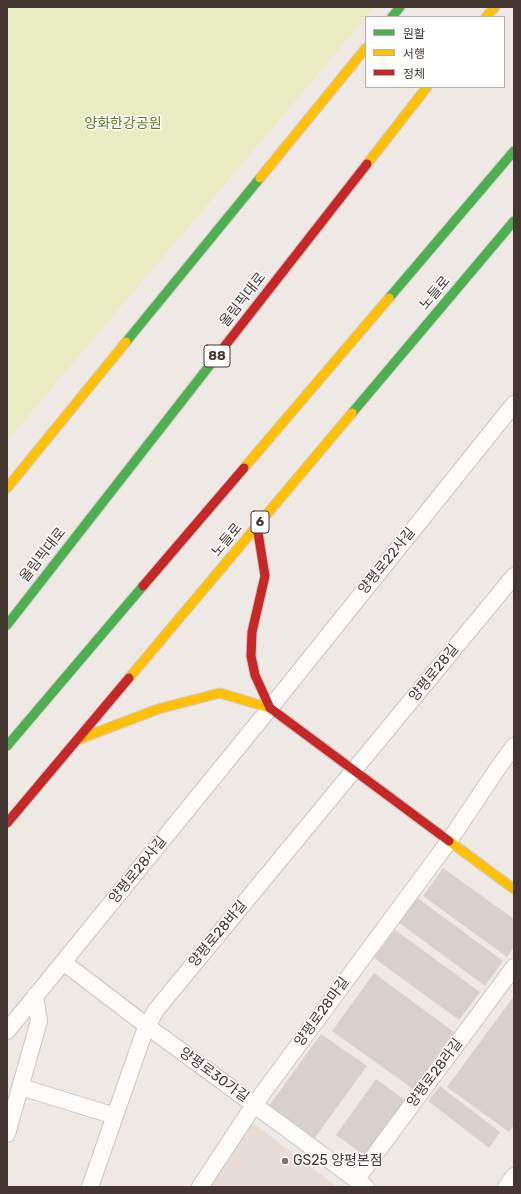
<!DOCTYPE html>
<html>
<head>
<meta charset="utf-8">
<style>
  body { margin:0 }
  #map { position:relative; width:521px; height:1194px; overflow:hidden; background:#efe9e6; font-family:Rubik,"Noto Sans KR",sans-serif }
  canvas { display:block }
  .frame { position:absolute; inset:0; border:8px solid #443732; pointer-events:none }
  .legend { position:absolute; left:365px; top:16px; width:140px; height:72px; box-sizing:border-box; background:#fff; border:1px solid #b4afad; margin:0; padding:5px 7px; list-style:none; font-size:12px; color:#443732 }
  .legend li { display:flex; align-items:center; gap:8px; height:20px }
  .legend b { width:20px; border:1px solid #b4afad }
</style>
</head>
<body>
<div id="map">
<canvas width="521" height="1194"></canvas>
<div class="frame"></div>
<ul class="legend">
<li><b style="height:5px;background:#4caf50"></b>원활</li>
<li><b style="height:5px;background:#ffc107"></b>서행</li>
<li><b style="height:5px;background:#c62828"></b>정체</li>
</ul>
</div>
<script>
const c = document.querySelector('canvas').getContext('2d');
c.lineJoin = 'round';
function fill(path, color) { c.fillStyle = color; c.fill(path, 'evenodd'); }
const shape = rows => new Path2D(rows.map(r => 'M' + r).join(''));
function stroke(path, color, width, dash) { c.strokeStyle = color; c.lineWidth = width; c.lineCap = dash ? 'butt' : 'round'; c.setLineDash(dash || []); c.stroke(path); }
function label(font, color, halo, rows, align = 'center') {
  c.font = font + ' Rubik,"Noto Sans KR",sans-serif'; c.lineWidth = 3; c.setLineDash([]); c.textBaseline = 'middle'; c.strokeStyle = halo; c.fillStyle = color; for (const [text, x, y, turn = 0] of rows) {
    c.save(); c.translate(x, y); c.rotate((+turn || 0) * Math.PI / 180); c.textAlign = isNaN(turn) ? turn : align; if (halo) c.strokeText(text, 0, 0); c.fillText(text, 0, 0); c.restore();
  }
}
const residential = shape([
  [253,1123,337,1187,210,1187]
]);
const green = shape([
  [7,7,375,7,7,441]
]);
const building = shape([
  [443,868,514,919,514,947,507,957,423,896],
  [416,897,503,961,485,986,398,922],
  [395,930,480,992,459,1020,374,958],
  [374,973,454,1032,413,1089,332,1031],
  [514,996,514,1125,509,1132,447,1087],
  [321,1034,367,1066,314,1139,269,1106],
  [376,1079,405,1100,364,1155,336,1135],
  [440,1086,500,1132,489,1148,428,1101]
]);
const street = shape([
  [63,962,147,1026,366,1187],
  [7,1031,270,708,514,404],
  [21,1087,115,1116],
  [7,1134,39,1021,35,996],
  [356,1180,514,967],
  [90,1187,145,1030,156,1010,514,576],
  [200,1187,254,1105,449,841,500,765,514,746],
  [506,1187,514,1176]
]);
const fast = shape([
  [392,17,400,7],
  [389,298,514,151],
  [126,342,260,178],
  [352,413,514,221],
  [7,625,217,356],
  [7,746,143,586]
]);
const slow = shape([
  [486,17,495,7],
  [367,164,427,87],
  [260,178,366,48],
  [244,468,389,298],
  [7,488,126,342],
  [129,678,352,413],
  [77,740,158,709,220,693,270,708],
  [449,841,514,889]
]);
const jam = shape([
  [217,356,367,164],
  [257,526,265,576,252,632,251,656,255,675,270,708],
  [143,586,244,468],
  [270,708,449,841],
  [7,823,129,678]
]);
const markers = [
  [285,1161,4,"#807571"]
];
const shields = [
  [217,356,26],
  [260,522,18]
];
const shieldNames = [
  ["88",217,356],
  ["6",260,522]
];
const parkNames = [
  ["양화한강공원",123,124]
];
const streetNames = [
  ["노들로",435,293,-50],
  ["올림픽대로",243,300,-52],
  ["노들로",227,540,-50],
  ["올림픽대로",43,555,-52],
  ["양평로22사길",387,561,-51],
  ["양평로28길",434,673,-51],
  ["양평로28사길",138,870,-51],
  ["양평로28바길",218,934,-50],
  ["양평로28마길",322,1012,-54],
  ["양평로28라길",435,1073,-53],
  ["양평로30가길",214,1075,36]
];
const poiNames = [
  ["GS25 양평본점",293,1161]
];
fill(residential, '#e8dcd6');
fill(green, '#e9ebc3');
fill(building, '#d7d0cd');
stroke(street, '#cbc5c2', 18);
stroke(fast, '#d3c7c0', 11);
stroke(slow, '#d3c7c0', 11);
stroke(jam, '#d3c7c0', 11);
stroke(street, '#fdfcfb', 16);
stroke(fast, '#4caf50', 9);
stroke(slow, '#ffc107', 9);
stroke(jam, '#c62828', 9);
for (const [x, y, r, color] of markers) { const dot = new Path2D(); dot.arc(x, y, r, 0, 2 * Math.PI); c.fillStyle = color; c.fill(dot); stroke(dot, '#fff', 1.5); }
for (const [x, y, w] of shields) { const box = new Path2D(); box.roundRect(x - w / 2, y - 11, w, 22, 3); c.fillStyle = '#fff'; c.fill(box); stroke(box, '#443732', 1); }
label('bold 13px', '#443732', null, shieldNames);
label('14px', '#627b20', '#fff', parkNames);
label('14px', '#443732', '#fff', streetNames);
label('14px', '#443732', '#fff', poiNames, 'left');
</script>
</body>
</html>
